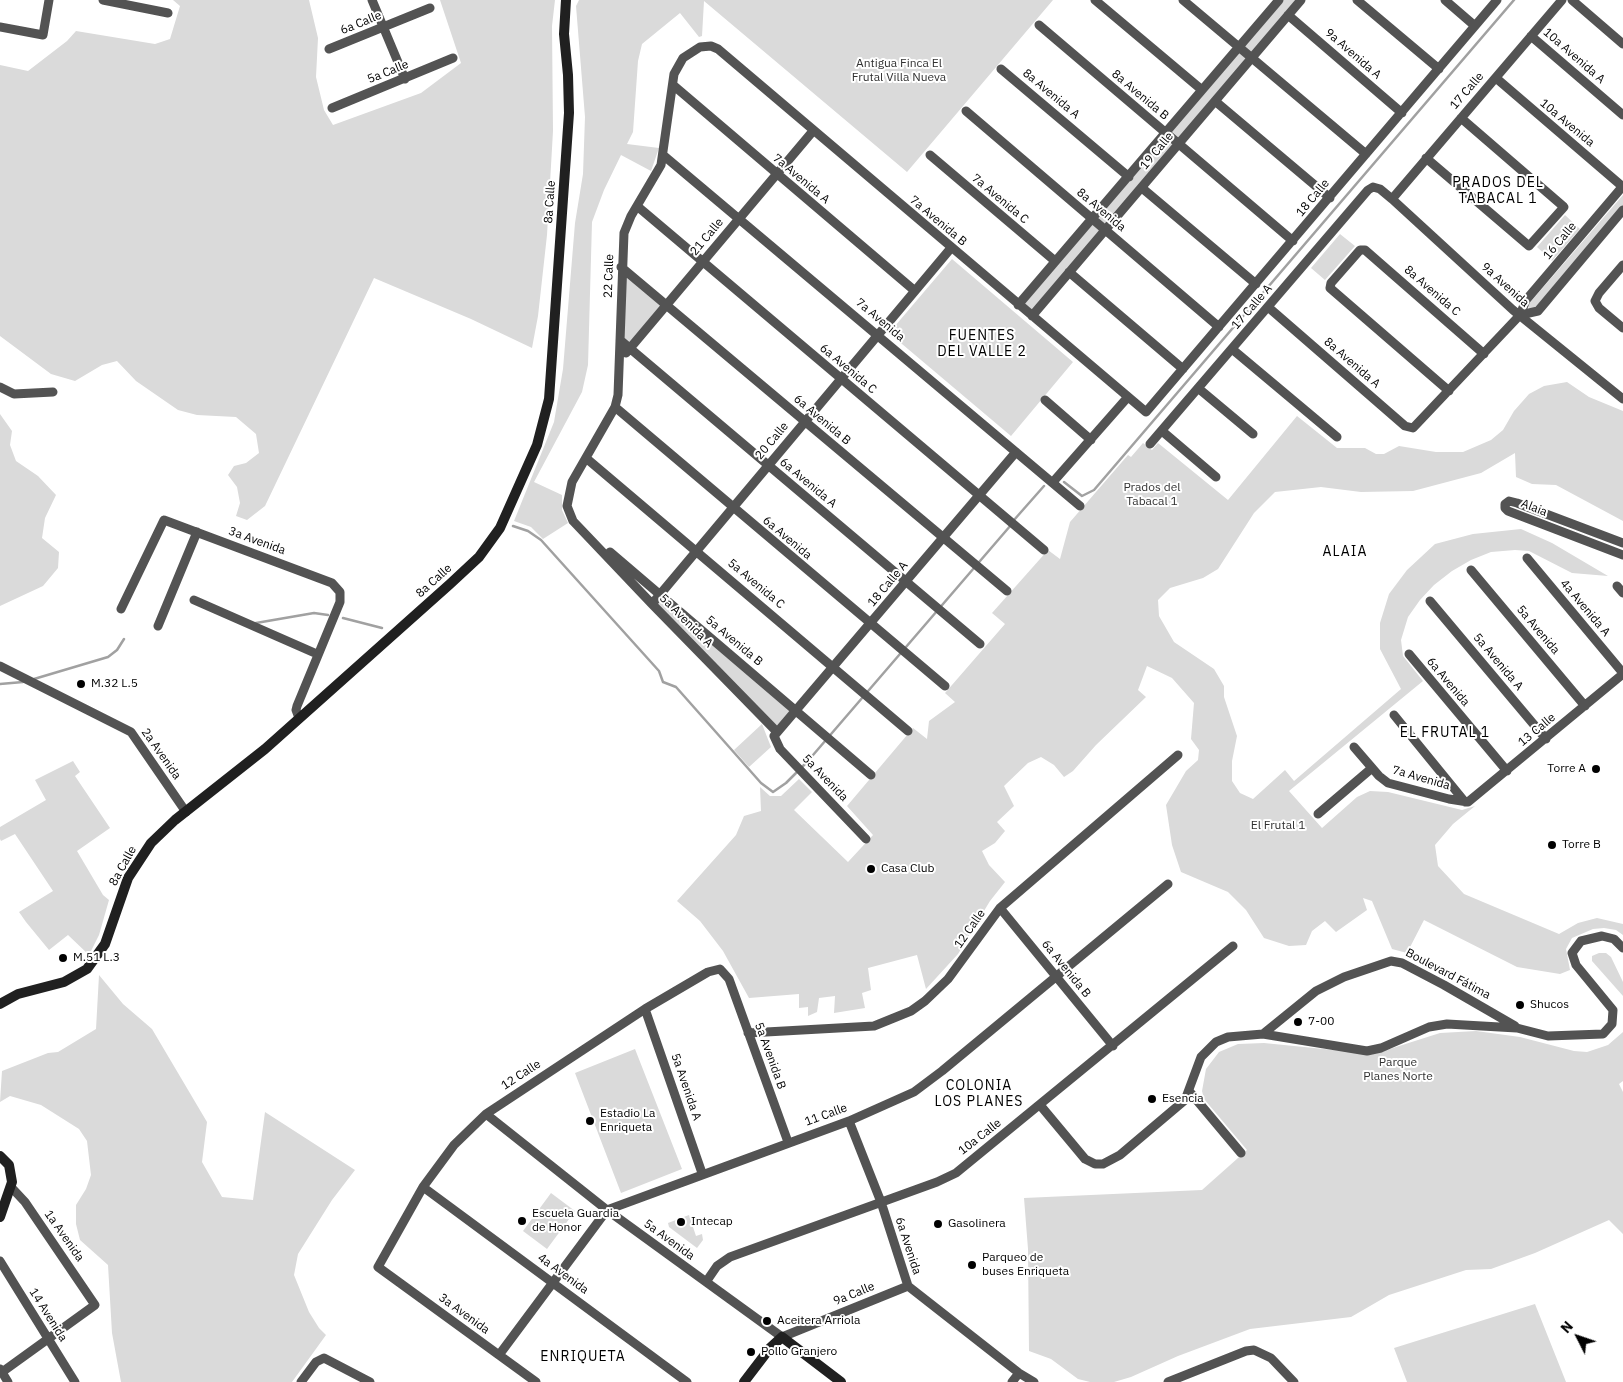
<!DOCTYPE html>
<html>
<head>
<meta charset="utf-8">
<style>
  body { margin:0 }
  #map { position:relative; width:1623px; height:1382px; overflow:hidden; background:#fff; font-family:"IBM Plex Sans",sans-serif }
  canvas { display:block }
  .north { position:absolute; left:1553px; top:1312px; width:50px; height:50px; -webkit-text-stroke:4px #fff; paint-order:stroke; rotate:311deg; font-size:14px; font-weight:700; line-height:20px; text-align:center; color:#000 }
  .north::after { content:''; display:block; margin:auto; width:18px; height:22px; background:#000; clip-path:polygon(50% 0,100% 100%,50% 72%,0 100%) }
</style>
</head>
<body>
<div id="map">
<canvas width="1623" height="1382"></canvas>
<div class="north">N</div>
</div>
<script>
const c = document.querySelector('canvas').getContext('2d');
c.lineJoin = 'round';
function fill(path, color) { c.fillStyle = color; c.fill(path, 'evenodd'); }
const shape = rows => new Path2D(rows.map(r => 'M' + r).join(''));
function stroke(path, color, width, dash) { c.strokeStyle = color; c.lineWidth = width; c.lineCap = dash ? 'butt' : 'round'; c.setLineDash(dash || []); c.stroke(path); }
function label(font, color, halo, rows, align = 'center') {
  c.font = font + ' "IBM Plex Sans",sans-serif'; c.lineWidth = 4; c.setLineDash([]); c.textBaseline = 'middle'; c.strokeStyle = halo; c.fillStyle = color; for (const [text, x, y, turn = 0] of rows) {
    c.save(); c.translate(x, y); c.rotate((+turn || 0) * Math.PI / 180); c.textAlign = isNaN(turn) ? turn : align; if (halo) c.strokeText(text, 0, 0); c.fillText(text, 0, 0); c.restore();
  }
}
const green = shape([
  [173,0,309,0,318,38,316,77,324,110,333,125,421,93,461,63,440,0,555,0,552,26,553,131,547,235,538,316,532,348,471,319,374,278,265,506,247,520,236,516,240,503,237,487,228,475,234,466,246,463,259,453,256,434,236,417,197,415,178,410,136,381,117,361,102,365,75,381,51,374,0,336,0,65,28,71,67,41,76,31,155,44,170,39,180,6],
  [579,0,1053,0,907,172,704,1,702,36,699,37,680,13,642,44,638,61,633,132,627,144,659,148,651,171,621,155,604,190,592,222,588,365,582,392,534,482,562,495,562,510,568,523,543,539,531,527,514,521,554,422,563,369,575,223,583,174,585,117,576,6],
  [1279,0,1301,0,1032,316,1018,305],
  [1623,195,1623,206,1532,311,1527,306],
  [1565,215,1580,229,1552,261,1537,247],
  [1340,234,1355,246,1325,280,1311,268],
  [952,259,1073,362,1011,436,889,333],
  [621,267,666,306,630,349,620,340],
  [1567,382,1589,397,1623,411,1623,521,1556,485,1532,484,1516,477,1515,453,1481,473,1413,491,1361,492,1321,487,1275,492,1254,513,1218,569,1203,578,1170,588,1158,600,1159,616,1174,642,1214,669,1224,686,1224,697,1237,736,1232,761,1232,781,1240,793,1253,799,1285,770,1294,781,1401,689,1380,649,1380,623,1389,594,1407,570,1435,544,1473,534,1521,529,1552,543,1608,576,1572,573,1529,551,1515,550,1491,552,1471,560,1452,571,1434,585,1420,600,1408,617,1401,640,1403,656,1423,681,1289,791,1322,828,1357,797,1370,791,1388,792,1462,810,1475,806,1453,824,1435,845,1438,866,1464,894,1559,934,1578,923,1597,918,1623,924,1623,935,1616,930,1604,928,1593,929,1572,938,1566,949,1570,970,1560,974,1517,967,1424,920,1407,953,1392,949,1372,901,1363,898,1367,910,1336,932,1325,921,1312,931,1306,945,1289,946,1264,938,1246,910,1228,892,1181,872,1172,845,1166,805,1186,771,1198,760,1199,750,1191,739,1194,703,1172,678,1147,666,1138,690,1146,697,1096,745,1073,771,1064,777,1054,765,1041,757,1028,763,1004,786,1014,806,997,822,1005,831,995,843,982,851,989,865,1005,882,990,901,958,954,926,989,917,955,868,968,871,990,862,993,865,1008,834,1013,835,996,819,998,817,1012,808,1016,808,1007,799,1008,799,994,749,998,723,951,700,921,677,901,736,835,744,816,761,811,760,787,770,796,781,796,799,779,812,792,794,810,848,862,873,835,847,806,913,728,927,739,929,721,955,702,945,693,1005,624,992,613,1048,550,1060,559,1070,522,1128,455,1131,457,1143,443,1152,450,1158,443,1228,500,1297,416,1337,448,1365,448,1376,454,1384,454,1399,446,1436,452,1463,452,1491,440,1503,430,1514,411,1529,394,1544,386],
  [0,414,12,431,10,445,16,461,38,476,56,495,45,518,42,538,59,552,58,568,43,586,0,606],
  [660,595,796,710,777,732,652,604],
  [762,724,771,747,749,767,734,750],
  [73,761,80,772,75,776,110,828,77,851,103,895,109,900,99,935,89,955,68,935,49,950,26,922,19,912,53,891,15,834,1,841,0,839,0,827,46,800,35,780],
  [1599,953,1606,953,1611,957,1623,982,1623,996,1592,961,1592,956],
  [99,975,123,1004,152,1029,207,1122,202,1162,222,1197,253,1200,265,1112,355,1170,332,1200,298,1254,294,1275,309,1312,319,1328,326,1335,292,1382,121,1382,112,1333,108,1265,80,1240,76,1224,76,1205,86,1189,91,1175,87,1141,79,1129,41,1105,10,1096,0,1102,2,1071,48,1053,58,1052,96,1029],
  [1476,1031,1520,1037,1574,1051,1587,1052,1608,1045,1623,1032,1623,1081,1619,1084,1623,1092,1623,1234,1609,1220,1535,1253,1491,1269,1466,1270,1389,1295,1351,1317,1250,1329,1178,1356,1131,1377,1114,1382,1090,1382,1078,1379,1051,1359,1029,1351,1028,1249,1024,1198,1202,1190,1247,1150,1204,1099,1202,1091,1206,1069,1219,1052,1238,1044,1264,1043,1374,1054,1440,1033],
  [635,1049,682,1169,621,1193,575,1073],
  [551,1193,575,1211,547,1249,523,1231],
  [689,1215,696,1236,702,1234,703,1240,697,1248,669,1227,668,1223],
  [1535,1304,1566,1382,1407,1382,1394,1348]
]);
const stream = shape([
  [1064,482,1082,496,1094,490,1514,0],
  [1014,520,1044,486],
  [513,526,528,531,541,540,659,671,663,682,676,687,761,783,773,792,786,783,807,762,1011,525],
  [343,618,382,628],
  [256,623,314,613,328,615],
  [34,679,108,657,117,650,124,639],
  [0,684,23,682]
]);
const street = shape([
  [103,0,168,13],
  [372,0,405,79],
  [1095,0,1202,90],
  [1183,0,1366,154],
  [1357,0,1439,69],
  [1445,0,1475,26],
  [1572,0,1623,44],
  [1288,15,1402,113],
  [1039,25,1293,241],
  [0,27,43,35,49,0],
  [1531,36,1623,115],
  [329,49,430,8],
  [1001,69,1129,177],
  [1496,78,1623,187],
  [673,85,915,291],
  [1215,101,1330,198],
  [332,108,453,58],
  [966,111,1219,327],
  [663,155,1080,506],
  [930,155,1055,261],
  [1426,158,1529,246,1564,207,1461,118],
  [1142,188,1256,284],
  [1392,199,1562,0],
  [637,206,1044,550],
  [1623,265,1599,293,1595,301,1599,308,1623,328],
  [621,267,1007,591],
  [1069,272,1183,369],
  [1018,305,1279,0],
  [1268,307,1405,426,1413,428,1520,315,1526,300,1623,186],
  [1520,315,1538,311,1623,210],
  [1032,316,1301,0],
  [620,340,980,644],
  [1232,349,1337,437],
  [626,353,813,131],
  [0,387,14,394,53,392],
  [1198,388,1253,434],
  [1449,391,1330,288,1331,283,1360,250,1365,250,1484,354],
  [1045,400,1091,440],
  [615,407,945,686],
  [1162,431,1216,477],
  [1150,444,1368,190,1373,187,1380,189,1392,199,1513,310,1623,399],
  [586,458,908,731],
  [1053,482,1127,398],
  [1623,543,1517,503,1509,501,1505,504,1505,508,1508,511,1623,555],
  [610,552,871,775],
  [1527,558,1623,673],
  [1471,570,1585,706],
  [1617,586,1623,593],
  [194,600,317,654],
  [1430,601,1546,739],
  [652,604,951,248],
  [121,609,164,520,332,583,340,592,340,602,297,706,296,710,299,718],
  [158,626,197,532],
  [1409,654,1507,771],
  [0,666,131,732,186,812],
  [1394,715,1465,802],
  [777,732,652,604,573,521,567,506,572,482,615,407,618,395,624,233,631,216,661,165,674,74,683,58,700,47,711,46,718,49,1146,412,1497,0],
  [1354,747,1379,776,1388,783,1449,799,1468,802,1623,674],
  [1318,814,1372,768],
  [866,839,780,749,774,736,1016,452],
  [1000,908,1113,1046],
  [645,1009,702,1173],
  [748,1033,874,1026,911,1011,925,1001,948,979,1000,908,1178,755],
  [1263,1034,1316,991,1344,977,1391,961,1402,963,1444,985,1515,1026],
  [1189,1091,1241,1153],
  [1040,1105,1085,1159,1095,1164,1103,1164,1120,1155,1185,1100,1201,1057,1216,1042,1228,1037,1263,1034,1367,1051,1381,1048,1429,1027,1447,1024,1517,1028,1548,1036,1603,1034,1612,1024,1613,1010,1576,965,1572,953,1581,941,1602,936,1614,939,1623,948],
  [486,1114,607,1210,782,1337,908,1286],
  [849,1121,881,1202,908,1286,1019,1373,1034,1382],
  [423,1187,687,1382],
  [0,1261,75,1382],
  [706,1282,717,1266,730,1257,937,1182,956,1173,1233,946],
  [499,1355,607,1210,849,1121,914,1092,942,1071,1168,884],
  [0,1369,8,1382],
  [2,1372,95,1305,25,1202,11,1187],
  [301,1382,316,1362,324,1358,370,1382],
  [536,1382,378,1267,423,1187,454,1145,486,1114,645,1009,708,972,720,969,729,979,788,1142],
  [1012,1382,1019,1373],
  [1168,1382,1246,1351,1254,1350,1271,1358,1294,1382]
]);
const secondary = shape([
  [0,1004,18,994,64,982,87,969,105,944,128,878,151,843,175,820,265,749,450,584,479,557,500,528,537,445,549,399,569,113,568,75,564,34,566,0],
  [0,1156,9,1165,12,1182,0,1217],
  [744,1382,770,1348,782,1337,841,1382]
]);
const markers = [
  [81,684,5,"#000"],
  [1596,769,5,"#000"],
  [1552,845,5,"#000"],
  [871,869,5,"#000"],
  [63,958,5,"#000"],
  [1520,1005,5,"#000"],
  [1298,1022,5,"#000"],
  [1152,1099,5,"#000"],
  [590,1121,5,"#000"],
  [522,1221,5,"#000"],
  [681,1222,5,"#000"],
  [938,1224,5,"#000"],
  [972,1265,5,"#000"],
  [767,1321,5,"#000"],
  [751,1352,5,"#000"]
];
const streetNames = [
  ["6a Calle",361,23,-22],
  ["9a Avenida A",1353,54,41],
  ["10a Avenida A",1574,56,41],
  ["5a Calle",388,72,-22],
  ["17 Calle",1467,91,-49],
  ["8a Avenida A",1051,94,40],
  ["8a Avenida B",1140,95,40],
  ["10a Avenida",1567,123,40],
  ["19 Calle",1157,151,-50],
  ["7a Avenida A",801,179,40],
  ["18 Calle",1313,198,-50],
  ["7a Avenida C",1000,199,40],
  ["8a Calle",550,202,-86],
  ["8a Avenida",1101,210,40],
  ["7a Avenida B",938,221,40],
  ["21 Calle",707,237,-50],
  ["16 Calle",1560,241,-50],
  ["22 Calle",609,276,-88],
  ["9a Avenida",1505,285,42],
  ["8a Avenida C",1432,291,41],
  ["17 Calle A",1252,307,-49],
  ["7a Avenida",880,320,40],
  ["8a Avenida A",1352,363,41],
  ["6a Avenida C",848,369,40],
  ["6a Avenida B",822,420,40],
  ["20 Calle",772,441,-50],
  ["6a Avenida A",808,483,40],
  ["Alaia",1534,508,22],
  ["6a Avenida",787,538,40],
  ["3a Avenida",257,541,20],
  ["8a Calle",434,581,-42],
  ["5a Avenida C",756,584,40],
  ["18 Calle A",888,584,-50],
  ["4a Avenida A",1585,608,50],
  ["5a Avenida A",686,621,45],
  ["5a Avenida",1538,630,50],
  ["5a Avenida B",734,641,40],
  ["5a Avenida A",1498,662,50],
  ["6a Avenida",1448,682,50],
  ["13 Calle",1537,730,-40],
  ["2a Avenida",161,754,55],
  ["5a Avenida",825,778,46],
  ["7a Avenida",1421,778,16],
  ["8a Calle",123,866,-61],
  ["12 Calle",970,929,-55],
  ["6a Avenida B",1066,969,51],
  ["Boulevard Fátima",1448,974,28],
  ["5a Avenida B",770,1056,70],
  ["12 Calle",521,1075,-33],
  ["5a Avenida A",686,1087,71],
  ["11 Calle",826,1115,-20],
  ["10a Calle",980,1137,-38],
  ["1a Avenida",64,1236,55],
  ["5a Avenida",669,1240,36],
  ["6a Avenida",908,1246,72],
  ["4a Avenida",563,1274,36],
  ["9a Calle",854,1294,-22],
  ["3a Avenida",464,1314,36],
  ["14 Avenida",48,1315,58]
];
const parkNames = [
  ["Antigua Finca El",899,64],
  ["Frutal Villa Nueva",899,78],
  ["Prados del",1152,488],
  ["Tabacal 1",1152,502],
  ["El Frutal 1",1278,826],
  ["Parque",1398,1063],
  ["Planes Norte",1398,1077]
];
const poiNames = [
  ["M.32 L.5",91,684],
  ["Torre A",1586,769,"right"],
  ["Torre B",1562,845],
  ["Casa Club",881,869],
  ["M.51 L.3",73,958],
  ["Shucos",1530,1005],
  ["7-00",1308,1022],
  ["Esencia",1162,1099],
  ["Estadio La",600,1114],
  ["Enriqueta",600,1128],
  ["Escuela Guardia",532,1214],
  ["de Honor",532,1228],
  ["Intecap",691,1222],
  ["Gasolinera",948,1224],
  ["Parqueo de",982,1258],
  ["buses Enriqueta",982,1272],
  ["Aceitera Arriola",777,1321],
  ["Pollo Granjero",761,1352]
];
const neighbourhoodNames = [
  ["PRADOS DEL",1498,183],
  ["TABACAL 1",1498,199],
  ["FUENTES",982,336],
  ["DEL VALLE 2",982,352],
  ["ALAIA",1345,552],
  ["EL FRUTAL 1",1445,733],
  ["COLONIA",979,1086],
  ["LOS PLANES",979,1102],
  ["ENRIQUETA",583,1357]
];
fill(green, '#dadada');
stroke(stream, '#a1a1a1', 2.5);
stroke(street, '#535353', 9);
stroke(secondary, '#202020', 10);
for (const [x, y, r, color] of markers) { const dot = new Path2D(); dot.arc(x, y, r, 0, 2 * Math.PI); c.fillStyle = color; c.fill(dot); stroke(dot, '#fff', 2); }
label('12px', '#000', '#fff', streetNames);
label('12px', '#313131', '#fff', parkNames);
label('12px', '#000', '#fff', poiNames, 'left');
c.letterSpacing = '1px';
label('14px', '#000', '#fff', neighbourhoodNames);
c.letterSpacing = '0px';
</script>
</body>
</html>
